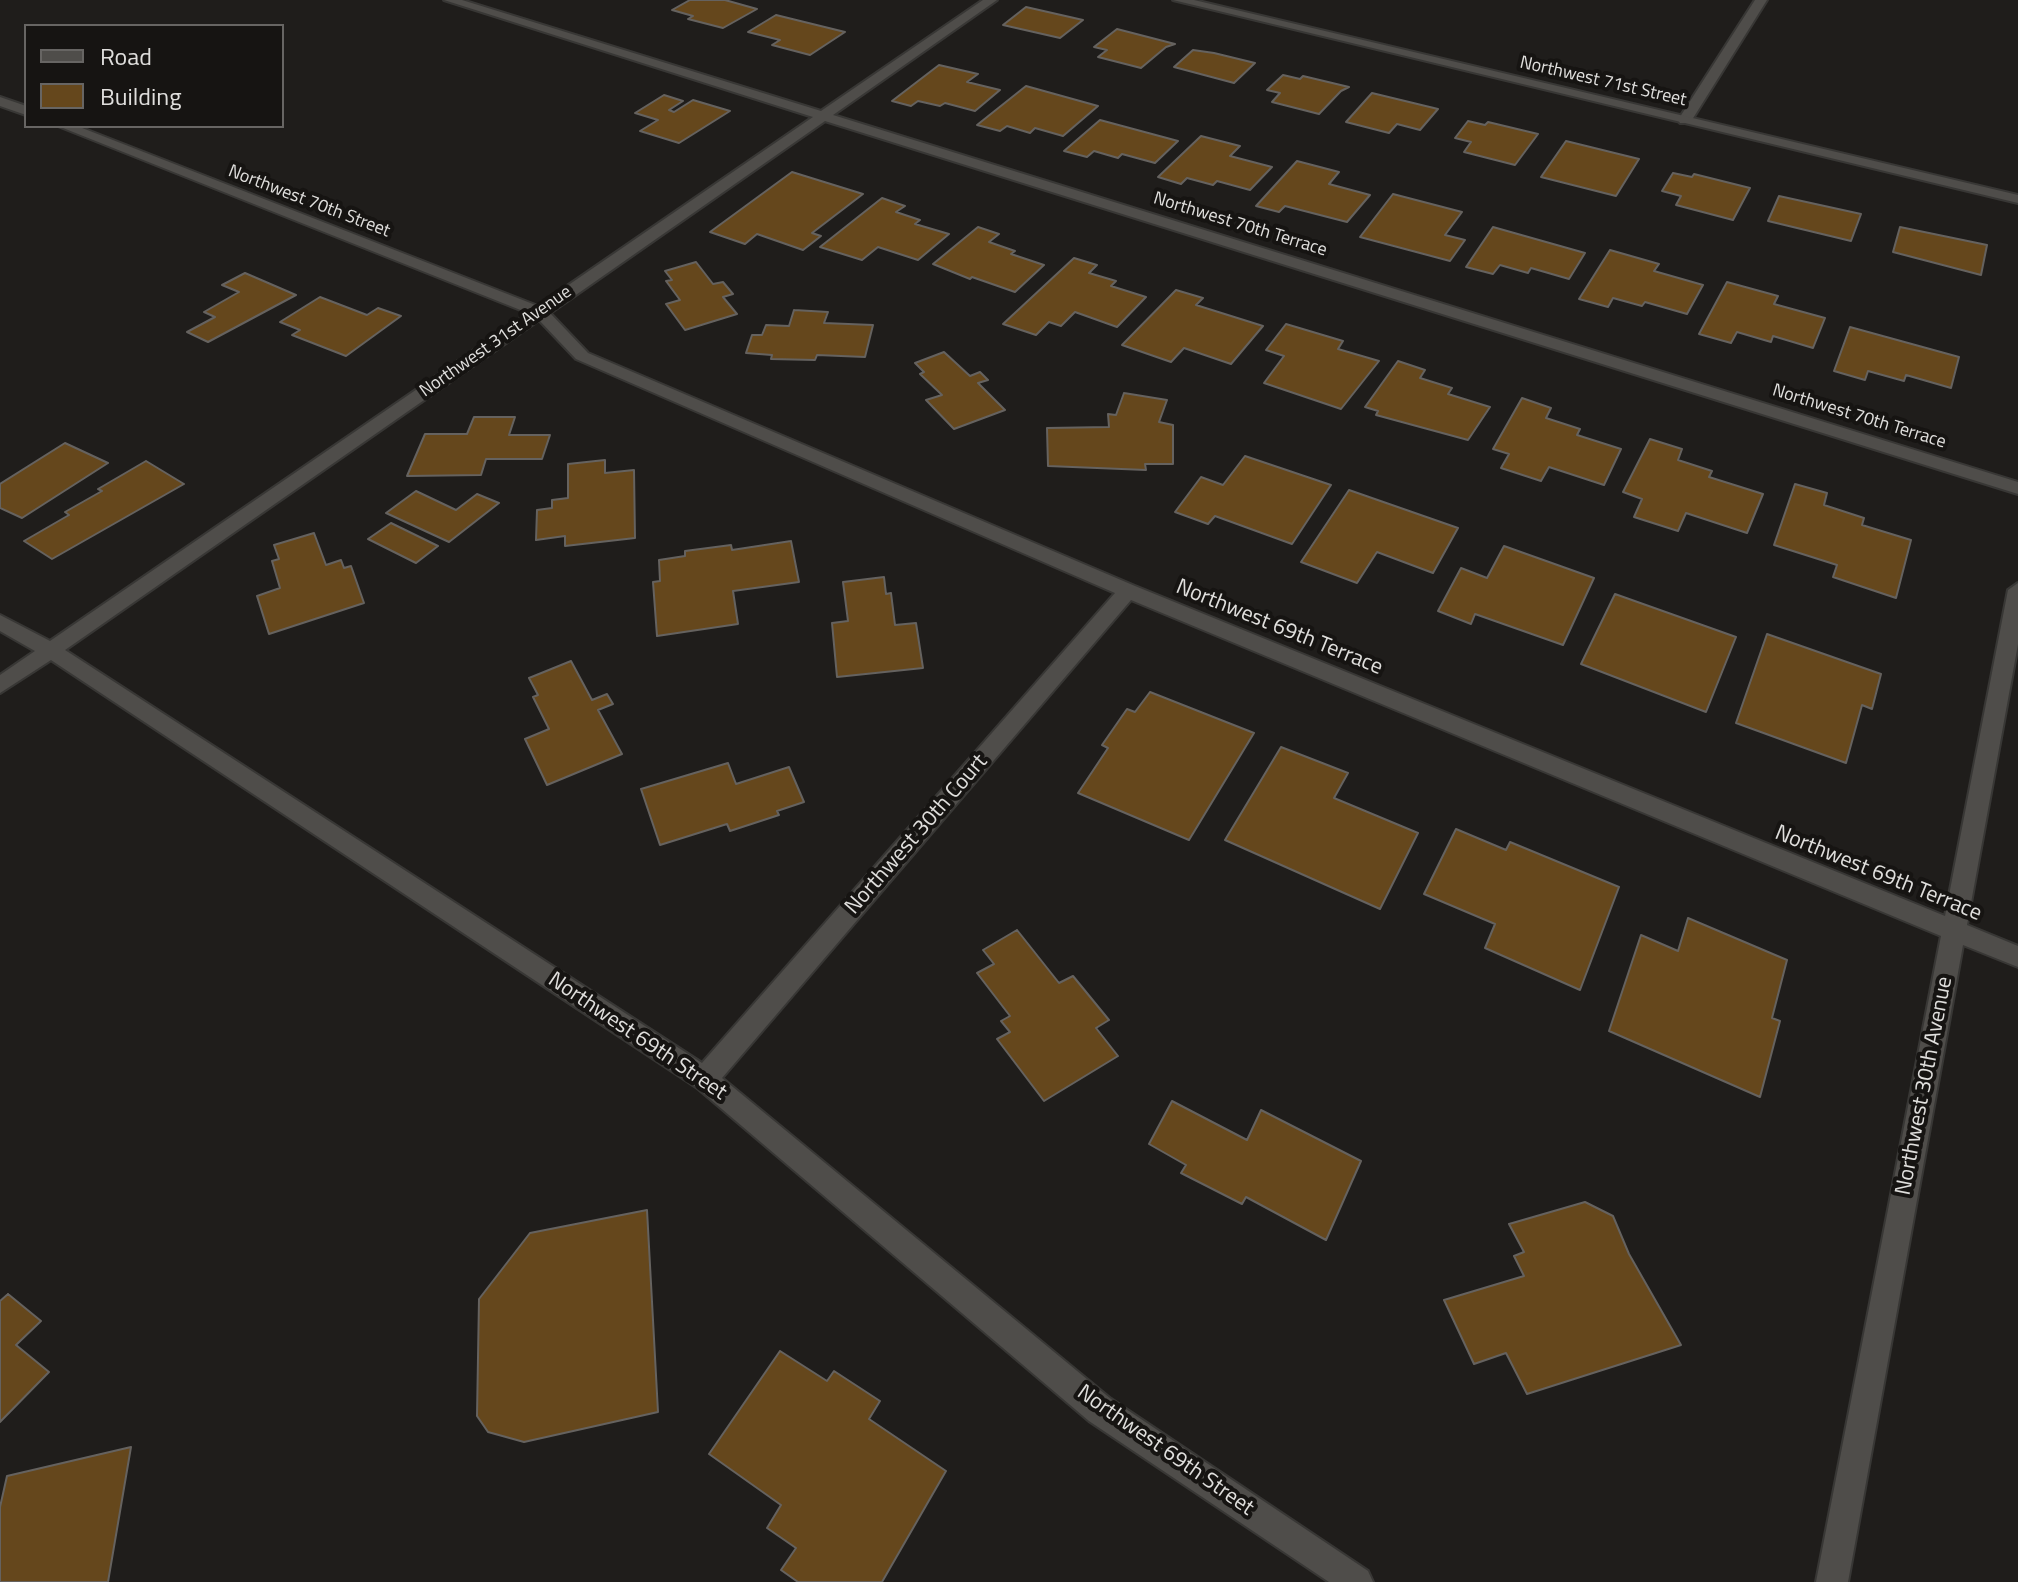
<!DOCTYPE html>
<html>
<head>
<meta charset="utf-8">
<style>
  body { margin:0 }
  #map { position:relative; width:2018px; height:1582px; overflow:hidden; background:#1f1d1b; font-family:"Titillium Web",sans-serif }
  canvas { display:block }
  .legend { position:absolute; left:24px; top:24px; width:260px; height:104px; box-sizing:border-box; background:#161412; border:2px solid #676563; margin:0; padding:10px 14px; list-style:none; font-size:24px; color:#e0dfdd }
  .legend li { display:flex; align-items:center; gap:16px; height:40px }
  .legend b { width:40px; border:2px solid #676563 }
</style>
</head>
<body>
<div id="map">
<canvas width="2018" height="1582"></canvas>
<ul class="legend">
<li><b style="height:10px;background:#4f4d4a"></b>Road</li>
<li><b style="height:22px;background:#65471c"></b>Building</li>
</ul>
</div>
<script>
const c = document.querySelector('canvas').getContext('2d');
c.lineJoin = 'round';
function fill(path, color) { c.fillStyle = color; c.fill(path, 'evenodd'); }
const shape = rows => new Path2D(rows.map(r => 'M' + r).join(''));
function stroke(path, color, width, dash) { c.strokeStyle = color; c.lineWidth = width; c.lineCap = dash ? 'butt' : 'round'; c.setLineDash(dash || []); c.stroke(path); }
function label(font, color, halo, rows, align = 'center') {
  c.font = font + ' "Titillium Web",sans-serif'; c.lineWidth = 8; c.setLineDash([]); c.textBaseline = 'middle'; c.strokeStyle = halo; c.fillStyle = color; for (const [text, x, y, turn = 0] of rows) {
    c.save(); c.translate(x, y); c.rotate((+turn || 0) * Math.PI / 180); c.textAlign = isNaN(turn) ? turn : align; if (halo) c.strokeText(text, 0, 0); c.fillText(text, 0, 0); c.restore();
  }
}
const building = shape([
  [690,0,725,0,757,9,723,28,688,19,693,16,672,10,690,0],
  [1026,7,1083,20,1060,38,1003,25,1026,7],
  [776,15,845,32,810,55,772,45,780,40,748,32,776,15],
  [1117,29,1175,44,1166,47,1141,68,1098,57,1107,50,1094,47,1117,29],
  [1193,50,1214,53,1255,63,1234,83,1174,67,1193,50],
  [939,65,978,74,967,82,1000,90,975,111,945,103,940,106,918,101,911,106,892,101,939,65],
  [1283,75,1300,79,1303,76,1349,87,1341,91,1319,114,1272,102,1280,93,1267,90,1283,75],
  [1026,86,1098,106,1063,136,1035,128,1030,133,1007,126,1000,131,977,125,1026,86],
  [1372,93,1438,109,1420,130,1397,124,1389,133,1346,122,1372,93],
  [664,95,683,101,669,110,674,112,693,100,730,111,679,143,640,131,658,120,635,113,664,95],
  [1100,120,1178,141,1155,163,1122,154,1118,158,1094,151,1087,157,1064,151,1100,120],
  [1468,121,1485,125,1488,122,1538,134,1515,165,1464,152,1471,142,1455,138,1468,121],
  [1201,136,1240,146,1230,156,1272,167,1250,190,1217,181,1213,185,1187,178,1181,184,1158,177,1201,136],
  [1566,141,1639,159,1616,196,1541,177,1566,141],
  [1297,161,1339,172,1329,184,1370,195,1347,222,1285,206,1279,212,1256,206,1297,161],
  [792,172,863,194,812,233,821,236,803,250,757,234,745,244,710,232,792,172],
  [1673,173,1692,177,1694,174,1750,188,1733,220,1676,205,1681,196,1662,191,1673,173],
  [1393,194,1462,212,1445,235,1465,240,1450,261,1360,237,1393,194],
  [1779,196,1861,214,1851,241,1768,221,1779,196],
  [882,198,905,206,896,212,920,220,915,224,949,234,918,260,878,247,862,260,820,247,882,198],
  [978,227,999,234,989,242,1015,251,1011,254,1044,265,1015,292,972,277,970,279,933,264,978,227],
  [1493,227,1585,253,1569,279,1531,268,1528,273,1500,265,1493,274,1466,267,1493,227],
  [1900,227,1987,245,1981,275,1893,252,1900,227],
  [1610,250,1659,264,1654,271,1703,285,1687,314,1645,302,1642,306,1613,298,1608,307,1579,299,1610,250],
  [1074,258,1097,265,1089,273,1116,281,1111,286,1146,297,1117,327,1075,312,1061,326,1049,322,1036,335,1003,324,1074,258],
  [696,262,713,284,723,282,733,294,723,297,737,314,685,330,666,304,680,300,666,281,672,280,665,271,696,262],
  [245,273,296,295,208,342,187,332,215,317,204,312,239,292,222,285,245,273],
  [1727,282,1778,296,1774,304,1825,318,1813,348,1773,336,1771,342,1737,332,1731,343,1699,334,1727,282],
  [1176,290,1203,298,1196,305,1263,326,1231,364,1184,348,1171,362,1122,345,1176,290],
  [320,297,367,315,378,308,401,316,346,356,292,335,300,330,280,322,320,297],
  [794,310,828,312,824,323,873,325,865,357,817,355,815,360,771,359,772,355,746,353,752,335,762,335,766,325,789,326,794,310],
  [1286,324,1343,341,1338,349,1379,361,1341,409,1264,383,1284,356,1266,350,1286,324],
  [1850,327,1959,357,1951,388,1906,375,1904,381,1868,371,1865,380,1834,371,1850,327],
  [944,352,970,376,980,372,988,380,978,383,1005,410,954,429,926,400,942,395,920,374,924,372,915,363,944,352],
  [1398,361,1425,370,1420,378,1452,388,1448,394,1490,407,1468,440,1376,415,1378,411,1365,407,1398,361],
  [1124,393,1167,400,1159,422,1173,425,1173,464,1145,464,1146,470,1048,466,1047,428,1109,427,1108,414,1116,415,1124,393],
  [1522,398,1551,408,1546,418,1580,429,1577,435,1621,449,1604,485,1549,467,1541,481,1501,468,1509,454,1493,449,1522,398],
  [474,417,515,417,509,435,550,435,542,459,486,459,481,475,407,476,425,434,467,434,474,417],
  [1650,439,1682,449,1678,460,1712,471,1709,477,1763,494,1747,533,1686,513,1678,531,1634,517,1642,499,1623,492,1650,439],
  [65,443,108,463,22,518,0,508,0,484,65,443],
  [1245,456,1331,485,1292,544,1215,516,1208,524,1175,512,1201,477,1223,485,1245,456],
  [605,460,605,473,634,470,635,538,565,546,565,536,536,540,537,510,552,508,552,500,568,498,568,464,605,460],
  [146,461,184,484,52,559,24,541,69,515,65,512,102,491,98,489,146,461],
  [1795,484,1827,493,1824,505,1864,518,1862,525,1911,540,1896,598,1833,577,1837,565,1774,545,1795,484],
  [1349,490,1458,528,1433,573,1377,552,1357,583,1301,562,1349,490],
  [416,491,456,510,477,494,499,503,449,542,386,513,416,491],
  [391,523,438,546,416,563,368,539,391,523],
  [314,533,326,565,341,560,344,568,351,566,364,603,269,634,257,596,280,588,272,561,279,559,274,545,314,533],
  [791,541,799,582,733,591,738,624,657,636,653,582,660,581,659,560,685,556,685,551,731,545,732,550,791,541],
  [1504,546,1594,578,1563,645,1475,614,1471,624,1438,611,1461,568,1487,578,1504,546],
  [884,577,886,594,891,593,895,625,916,623,923,668,837,677,832,623,848,621,843,582,884,577],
  [1615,594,1736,637,1706,712,1581,664,1615,594],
  [1767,634,1881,674,1872,709,1862,705,1846,763,1736,723,1767,634],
  [571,661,592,700,607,694,613,704,598,710,622,754,547,785,525,739,549,729,533,697,538,695,529,678,571,661],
  [1150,692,1254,733,1189,840,1078,793,1108,748,1102,745,1127,709,1135,712,1150,692],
  [1281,747,1348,773,1334,798,1418,833,1380,909,1225,840,1281,747],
  [728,763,736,784,789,767,804,802,777,811,779,815,730,831,727,824,660,845,641,789,728,763],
  [1456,829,1506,850,1510,842,1619,887,1580,990,1485,948,1495,924,1424,894,1456,829],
  [1688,918,1787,960,1772,1018,1780,1021,1760,1097,1609,1031,1641,935,1678,951,1688,918],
  [1017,930,1059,983,1073,976,1109,1020,1096,1028,1118,1056,1044,1101,997,1039,1010,1032,1001,1021,1010,1016,977,973,994,964,983,950,1017,930],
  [1172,1101,1247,1140,1261,1110,1361,1161,1326,1240,1246,1197,1242,1204,1181,1173,1186,1165,1149,1144,1172,1101],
  [1585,1202,1613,1216,1629,1254,1681,1345,1527,1394,1506,1353,1474,1364,1444,1300,1524,1276,1514,1256,1524,1252,1509,1224,1585,1202],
  [647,1210,658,1412,524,1442,488,1432,477,1416,479,1299,530,1233,647,1210],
  [8,1294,41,1321,16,1345,49,1372,0,1422,0,1301,8,1294],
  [780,1351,827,1381,834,1371,880,1401,869,1419,946,1471,882,1582,798,1582,781,1570,796,1548,767,1528,781,1505,709,1454,780,1351],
  [131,1447,108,1582,0,1582,0,1507,7,1476,131,1447]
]);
const minor = shape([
  [444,0,462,0,821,111,983,0,997,0,833,115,2018,482,2018,494,825,121,550,313,588,353,1135,586,1945,916,2008,590,2018,583,2018,644,1967,925,2018,946,2018,967,1963,945,1848,1582,1816,1582,1941,936,1131,600,722,1078,1111,1399,1368,1571,1373,1582,1329,1582,1089,1421,696,1087,51,660,0,693,0,675,35,651,0,631,0,615,50,641,528,313,58,126,77,126,538,306,813,117,444,0],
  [539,320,576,359,1115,593,702,1063,65,650,539,320],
  [1755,0,1767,0,1690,123,1680,123,1678,120,1755,0],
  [0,97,26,106,26,115,0,106,0,97]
]);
const tertiary = shape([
  [1173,0,1194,0,2018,195,2018,203,1173,0]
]);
const farStreetnames = [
  ["Northwest 71st Street",1603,82,13],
  ["Northwest 70th Street",309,202,21],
  ["Northwest 70th Terrace",1240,225,17],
  ["Northwest 31st Avenue",496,342,-35],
  ["Northwest 70th Terrace",1859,417,17]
];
const streetNames = [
  ["Northwest 69th Terrace",1279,628,22],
  ["Northwest 30th Court",917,835,-49],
  ["Northwest 69th Terrace",1878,874,22],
  ["Northwest 69th Street",637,1037,34],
  ["Northwest 30th Avenue",1925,1086,-79],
  ["Northwest 69th Street",1165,1451,35]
];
fill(building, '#65471c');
stroke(building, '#65625f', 2);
stroke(minor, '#383735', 4);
stroke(tertiary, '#383735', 4);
fill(minor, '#4f4d4a');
fill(tertiary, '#4f4d4a');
label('18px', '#e0dfdd', '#161412', farStreetnames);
label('22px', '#e0dfdd', '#161412', streetNames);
</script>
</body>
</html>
